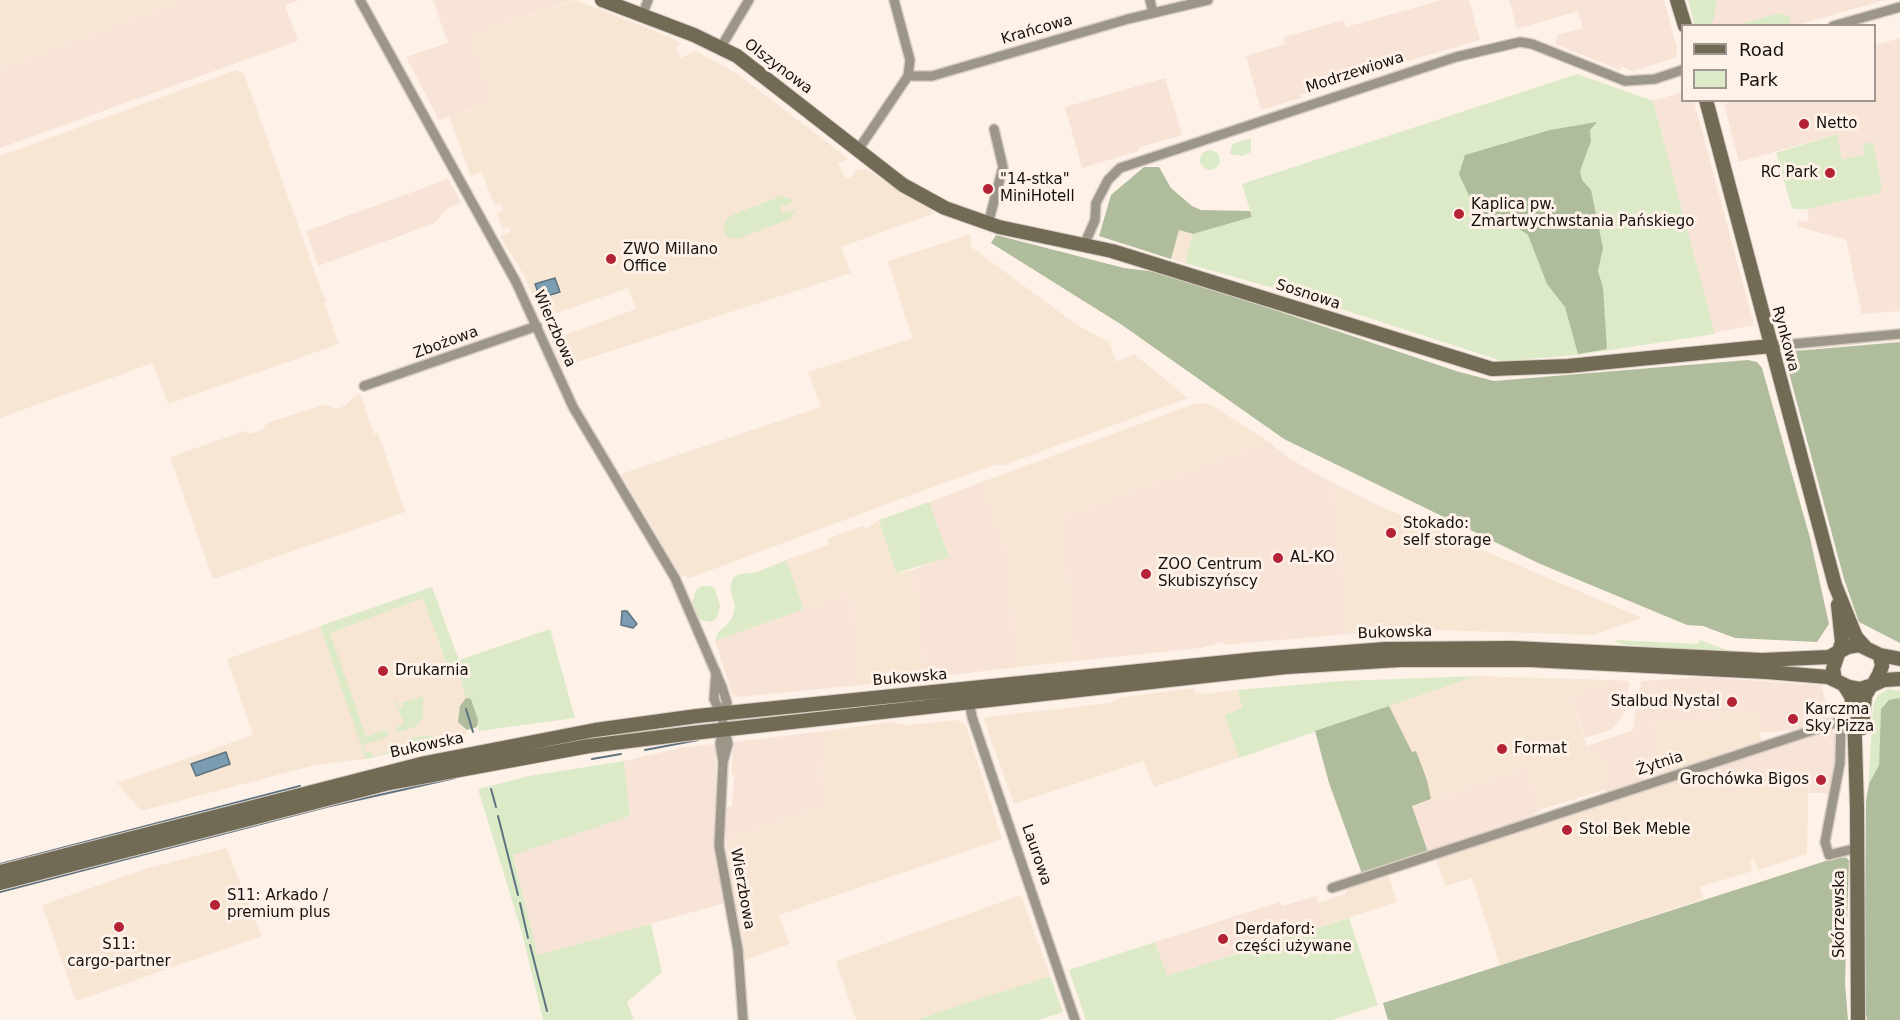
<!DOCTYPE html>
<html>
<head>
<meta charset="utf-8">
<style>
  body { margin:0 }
  #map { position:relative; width:1900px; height:1020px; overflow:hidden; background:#fef1e8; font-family:"DejaVu Sans",sans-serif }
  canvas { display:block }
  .legend { position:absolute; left:1681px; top:24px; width:195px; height:78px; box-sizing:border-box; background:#fef1e8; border:2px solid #a19791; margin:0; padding:8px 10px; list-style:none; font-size:18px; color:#15110e }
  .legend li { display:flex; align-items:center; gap:12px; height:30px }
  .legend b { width:30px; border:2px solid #a19791 }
</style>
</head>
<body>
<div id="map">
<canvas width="1900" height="1020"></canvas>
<ul class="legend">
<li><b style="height:8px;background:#716a55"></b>Road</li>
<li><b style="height:16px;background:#dceac8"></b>Park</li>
</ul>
</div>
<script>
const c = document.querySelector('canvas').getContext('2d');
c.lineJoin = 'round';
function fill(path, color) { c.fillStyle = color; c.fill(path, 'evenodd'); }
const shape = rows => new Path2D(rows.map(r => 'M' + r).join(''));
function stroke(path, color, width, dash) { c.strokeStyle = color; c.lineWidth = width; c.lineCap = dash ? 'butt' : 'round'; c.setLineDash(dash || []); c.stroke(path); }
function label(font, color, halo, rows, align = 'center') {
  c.font = font + ' "DejaVu Sans",sans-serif'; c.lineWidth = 6; c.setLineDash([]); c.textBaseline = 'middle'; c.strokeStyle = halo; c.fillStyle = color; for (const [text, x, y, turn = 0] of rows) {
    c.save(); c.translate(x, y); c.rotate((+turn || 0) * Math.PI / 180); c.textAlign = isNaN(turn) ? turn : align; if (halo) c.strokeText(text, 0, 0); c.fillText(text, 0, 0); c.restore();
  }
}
const built = shape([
  [181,0,300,0,285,5,298,41,0,148,0,68],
  [433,0,574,0,470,36,492,102,439,120,406,57,448,43],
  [1442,0,1469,0,1480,40,1380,69,1380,72,1300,95,1301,98,1261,110,1246,56,1285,44,1284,37,1344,20,1346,27],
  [1509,0,1664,0,1677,48,1676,58,1632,71,1621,66,1620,70,1555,44,1557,35,1583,28,1578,11,1517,29],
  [1688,0,1885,0,1793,26,1695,25],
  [1900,38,1900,311,1862,314,1846,240,1799,227,1798,222,1809,220,1807,209,1879,193,1865,155,1842,159,1837,134,1739,162,1724,104,1737,100,1874,100,1875,45],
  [1165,78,1182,135,1138,148,1139,151,1082,168,1065,107],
  [1682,92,1682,100,1694,101,1754,325,1714,333,1653,101],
  [448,179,461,202,445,210,435,223,318,266,306,231],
  [1268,441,1287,457,1333,483,1349,634,1224,645,1223,642,1201,648,1075,661,1060,517],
  [982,482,1001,537,1005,537,1019,667,925,678,912,570,949,556,929,502],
  [852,591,861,685,737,697,732,694,715,641],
  [1701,677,1821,685,1830,718,1806,729,1758,733,1754,713,1652,724,1661,755,1661,773,1645,775,1641,783,1609,792,1604,790,1607,772,1599,750,1590,752,1587,746,1633,730,1641,681],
  [1612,680,1629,681,1627,708,1618,723,1610,730,1585,738,1570,695],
  [1831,729,1837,737,1837,758,1830,793,1809,793,1809,768,1724,796,1714,766],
  [826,731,821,775,831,804,726,840,726,808,732,806,734,776,731,774,734,742],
  [712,744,716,748,715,852,724,903,538,956,513,854,630,816,624,761,675,749],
  [1527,767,1542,809,1529,818,1428,852,1412,806],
  [1316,896,1326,925,1166,976,1155,942,1280,902,1282,906]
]);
const industrial = shape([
  [0,0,181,0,0,68],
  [576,0,672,38,681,44,676,47,680,58,696,51,736,73,849,159,838,163,846,179,853,176,855,170,866,169,935,213,841,247,851,273,562,367,551,340,636,309,628,288,542,318,525,277,500,236,511,232,509,227,503,230,496,213,503,210,500,204,494,205,482,172,471,176,449,117,492,102,469,36],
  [236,70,244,74,323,295,327,300,324,302,339,344,168,404,153,363,0,418,0,156],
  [1179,230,1193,234,1185,263,1171,259],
  [971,234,970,246,1077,325,1109,342,1116,362,1134,354,1188,398,1004,465,995,465,938,485,690,578,680,574,621,474,821,407,808,372,912,338,888,261],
  [360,393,374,434,378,433,405,512,213,579,170,457,245,431,250,434,262,430,267,423,326,404,335,409,345,406,354,396],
  [1208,403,1268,441,1060,517,1075,661,1019,667,1005,537,1001,538,982,482,1194,404],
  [1333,483,1375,504,1642,618,1593,635,1437,630,1349,634],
  [879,520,896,573,912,570,925,678,861,685,852,591,804,609,786,560,829,545,827,539,862,526,867,528],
  [421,591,447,665,456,662,476,727,467,730,465,736,366,759,315,765,141,811,117,783,253,735,227,659],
  [1476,676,1612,680,1570,696,1589,752,1599,749,1607,772,1604,790,1542,809,1527,767,1431,799,1416,751,1412,752,1389,706],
  [1194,688,1195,692,1206,694,1237,690,1259,751,1154,787,1144,761,1014,804,984,720,986,717,1111,703,1119,698],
  [1755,713,1762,743,1727,751,1724,756,1661,773,1661,755,1651,724],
  [958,720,966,726,1002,839,779,915,789,944,745,960,741,928,728,869,726,840,831,804,821,775,826,731,890,722,908,725],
  [1714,766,1725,796,1809,768,1807,854,1758,870,1754,859,1749,861,1752,871,1700,887,1704,899,1500,965,1472,878,1445,886,1435,856],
  [226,848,262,936,76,1001,42,905,145,869],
  [1387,872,1397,902,1326,925,1319,903,1345,894,1349,885,1382,877],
  [1021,895,1050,976,916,1020,856,1020,836,961]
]);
const green = shape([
  [1688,0,1717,0,1714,18,1710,25,1695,25],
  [1779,13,1789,16,1791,25,1739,25],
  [1577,74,1653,101,1715,334,1578,355,1502,361,1298,295,1185,263,1193,234,1252,217,1242,184],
  [1837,134,1842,159,1864,155,1863,144,1873,142,1882,187,1879,193,1807,209,1794,209,1791,205,1776,153],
  [1251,138,1251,152,1243,156,1229,154,1233,144],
  '1200 160a10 10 0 1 1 20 0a10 10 0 1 1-20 0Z',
  [781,196,790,198,793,202,780,207,782,214,796,210,790,219,737,239,728,237,724,231,726,220,732,215],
  [929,502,949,557,896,573,879,520],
  [786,560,804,609,715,641,719,631,727,625,733,616,735,605,730,589,733,578,740,574,758,572],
  [702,586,711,586,715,589,720,606,717,617,712,622,700,620,692,602,696,590],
  [432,587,459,660,550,629,575,718,479,731,471,699,466,698,456,663,447,665,423,598,330,633,366,737,386,730,388,734,387,737,363,745,366,753,371,751,373,757,411,744,410,738,426,735,445,740,366,759,320,626],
  [1614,640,1698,644,1700,640,1730,651,1730,654,1681,651,1621,644],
  [1476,676,1239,758,1225,715,1243,708,1237,690,1342,681],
  [1888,689,1900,691,1900,698,1885,704,1881,710,1879,765,1868,790,1873,706,1878,695],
  [423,696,423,717,417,726,397,733,395,728,404,724,395,702,397,701,400,709,403,707,401,703],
  [624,761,630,816,513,855,538,955,651,924,662,972,627,1002,634,1020,543,1020,522,933,478,789,529,776],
  [1349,918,1378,1005,1332,1020,1086,1020,1069,970,1155,942,1167,976],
  [1050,976,1063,1012,1039,1020,916,1020]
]);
const forest = shape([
  [1597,122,1590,130,1591,141,1580,171,1582,180,1591,190,1603,248,1598,271,1603,288,1607,349,1578,354,1565,307,1547,284,1528,235,1518,228,1486,218,1470,198,1459,174,1465,155,1550,130],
  [1144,167,1159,167,1171,188,1192,206,1201,210,1250,211,1252,217,1193,234,1179,230,1171,259,1099,236,1111,195],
  [996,235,1124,268,1165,273,1456,371,1494,381,1748,360,1757,362,1762,368,1810,538,1829,624,1817,642,1735,638,1703,626,1687,625,1538,563,1284,439,1122,325,991,243],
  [1900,342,1900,643,1859,622,1844,579,1788,369,1790,359,1795,351],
  [466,698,471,699,478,720,477,727,467,730,458,722,460,706],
  [1900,698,1900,1020,1867,1020,1864,1003,1866,801,1869,784,1879,765,1881,709,1889,700],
  [1389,706,1412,752,1416,751,1427,780,1431,799,1412,806,1428,852,1362,874,1329,783,1315,731],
  [1838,857,1847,858,1849,861,1845,983,1848,1020,1388,1020,1383,1003]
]);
const water = shape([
  [555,278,560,292,540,298,535,284,555,278],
  [622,611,627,611,637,624,633,628,621,625,622,611],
  [226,752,230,764,196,776,191,764,226,752]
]);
const stream = shape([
  [466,709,473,732],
  [645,750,698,740],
  [592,759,621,754],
  [491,789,496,807],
  [498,816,518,895],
  [0,864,300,786],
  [0,892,326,807,455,778],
  [520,903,528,938],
  [530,945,547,1011]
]);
const street = shape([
  [360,0,516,282,573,407,675,578,722,687,727,703,721,714],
  [1150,0,1153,13],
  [642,16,648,0],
  [1833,26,1900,7],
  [721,47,749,0],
  [908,76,932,76,1128,19,1208,0],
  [858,150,908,76,910,60,894,0],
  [988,224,1003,167,994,129],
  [1085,243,1095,220,1096,203,1108,180,1120,168,1456,57,1520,42,1532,44,1625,81,1655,79,1682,70],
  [1771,346,1900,334],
  [364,386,537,326],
  [716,672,714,699,721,714,728,744,723,762],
  [969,700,972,717,1075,1020],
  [723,729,720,744,723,762,719,846,738,950,743,1020],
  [1332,888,1841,721,1840,763,1825,842,1829,855,1857,848]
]);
const secondary = shape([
  [602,0,694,35,737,56,903,185,945,208,999,227,1112,251,1492,369,1568,366,1771,346],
  [1677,0,1685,26],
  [1706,100,1835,585,1856,637,1865,647],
  [1835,680,1833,669,1842,642,1838,605],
  [1844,685,1851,696,1854,710,1857,808,1858,1020],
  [1873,685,1884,680,1900,679],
  [1862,728,1865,696,1871,686],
  [0,872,425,763,595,730,697,716,1257,659,1385,649,1513,648,1762,660,1829,657,1848,647,1859,645,1880,655,1900,659],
  [0,883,389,783,589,746,693,733,1286,667,1400,660,1530,660,1767,672,1828,677,1849,687,1860,689,1873,685,1879,674,1882,666,1880,655]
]);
const markers = [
  [1804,124,6,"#b42235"],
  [1830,173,6,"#b42235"],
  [988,189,6,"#b42235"],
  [1459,214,6,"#b42235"],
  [611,259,6,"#b42235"],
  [1391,533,6,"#b42235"],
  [1278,558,6,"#b42235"],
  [1146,574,6,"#b42235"],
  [383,671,6,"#b42235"],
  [1732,702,6,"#b42235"],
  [1793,719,6,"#b42235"],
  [1502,749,6,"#b42235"],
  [1821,780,6,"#b42235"],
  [1567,830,6,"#b42235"],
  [215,905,6,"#b42235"],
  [119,927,6,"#b42235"],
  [1223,939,6,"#b42235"]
];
const streetNames = [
  ["Krańcowa",1037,30,-16],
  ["Olszynowa",778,67,37],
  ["Modrzewiowa",1355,73,-18],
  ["Sosnowa",1308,295,18],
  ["Wierzbowa",554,329,66],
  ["Rynkowa",1785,339,75],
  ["Zbożowa",446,343,-20],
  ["Bukowska",1395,633,-2],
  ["Bukowska",910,678,-5],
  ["Bukowska",427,746,-12],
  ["Żytnia",1660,764,-18],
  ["Laurowa",1036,855,71],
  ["Wierzbowa",742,889,80],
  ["Skórzewska",1840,914,-90]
];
const poiNames = [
  ["Netto",1816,124],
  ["RC Park",1818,173,"right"],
  ["\"14-stka\"",1000,180],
  ["MiniHotell",1000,197],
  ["Kaplica pw.",1471,205],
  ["Zmartwychwstania Pańskiego",1471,222],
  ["ZWO Millano",623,250],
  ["Office",623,267],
  ["Stokado:",1403,524],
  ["self storage",1403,541],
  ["AL-KO",1290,558],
  ["ZOO Centrum",1158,565],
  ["Skubiszyńscy",1158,582],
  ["Drukarnia",395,671],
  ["Stalbud Nystal",1720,702,"right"],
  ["Karczma",1805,710],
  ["Sky Pizza",1805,727],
  ["Format",1514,749],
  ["Grochówka Bigos",1809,780,"right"],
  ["Stol Bek Meble",1579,830],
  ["S11: Arkado /",227,896],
  ["premium plus",227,913],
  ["Derdaford:",1235,930],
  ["części używane",1235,947],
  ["S11:",119,945,"center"],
  ["cargo-partner",119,962,"center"]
];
fill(built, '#f8e4d7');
fill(industrial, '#f8e6d5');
fill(green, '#dceac8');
fill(forest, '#b0bd9c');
fill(water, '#7c9db1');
stroke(water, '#5d7380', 1.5);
stroke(stream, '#5d7380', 2);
stroke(street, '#d9cdc5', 12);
stroke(secondary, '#d9cdc5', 16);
stroke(street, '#9b9688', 9);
stroke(secondary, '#716a55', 14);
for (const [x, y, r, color] of markers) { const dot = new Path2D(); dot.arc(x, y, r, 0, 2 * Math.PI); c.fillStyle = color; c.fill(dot); stroke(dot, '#fef1e8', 2); }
label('15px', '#15110e', '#fef1e8', streetNames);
label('15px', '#15110e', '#fef1e8', poiNames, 'left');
</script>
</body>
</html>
